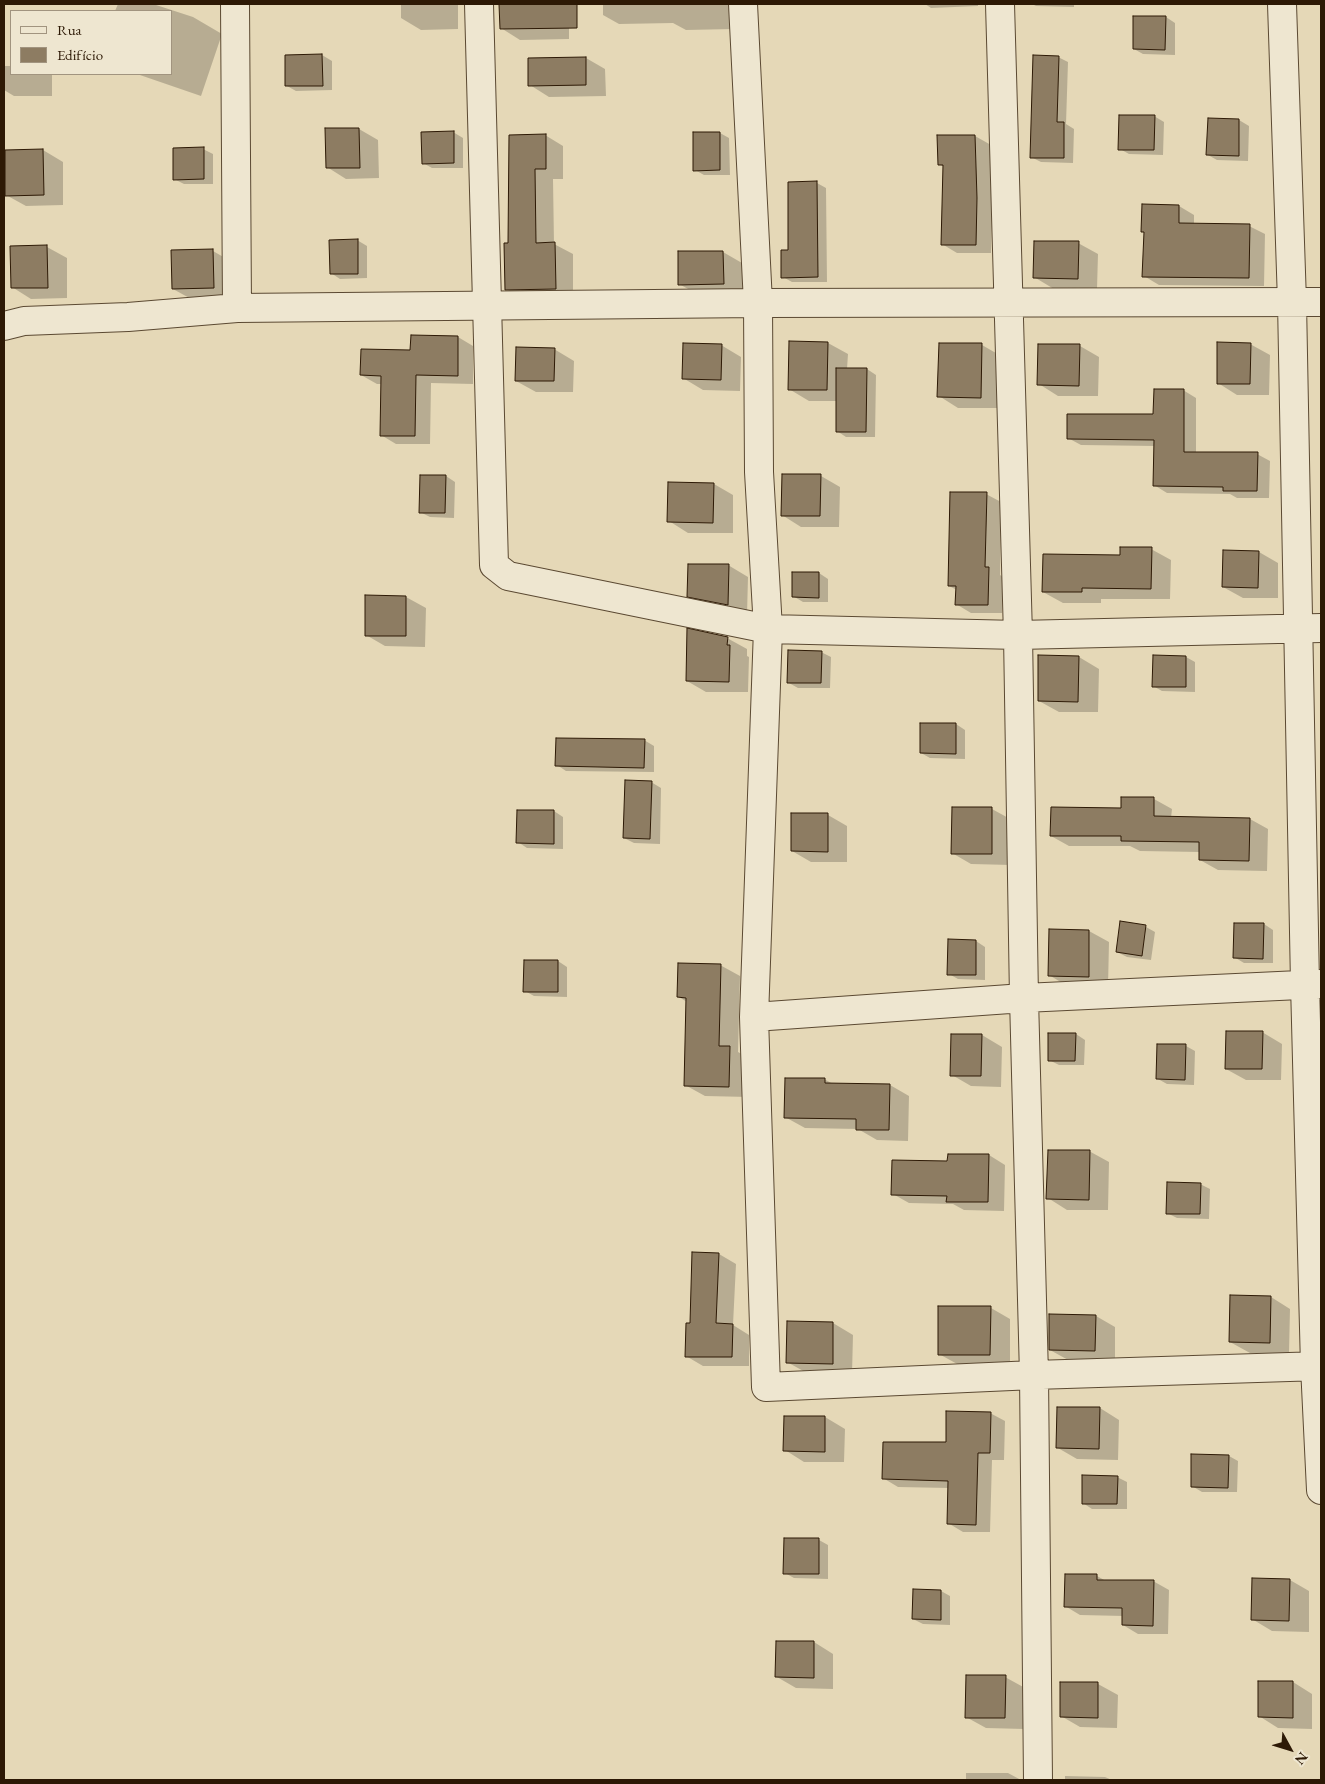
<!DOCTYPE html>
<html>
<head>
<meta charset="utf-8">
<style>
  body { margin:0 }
  #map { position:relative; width:1325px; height:1784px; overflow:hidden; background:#e5d8b7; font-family:"EB Garamond",serif }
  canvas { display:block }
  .frame { position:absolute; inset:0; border:5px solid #2d1905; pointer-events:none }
  .legend { position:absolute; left:10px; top:10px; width:162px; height:65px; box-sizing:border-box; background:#eee6d0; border:1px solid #a1947f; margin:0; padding:6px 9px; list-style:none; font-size:15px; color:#2d1905 }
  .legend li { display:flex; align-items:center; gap:10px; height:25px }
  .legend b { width:25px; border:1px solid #a1947f }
  .north { position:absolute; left:1265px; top:1724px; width:50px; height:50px; -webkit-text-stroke:4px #eee6d0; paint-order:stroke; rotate:129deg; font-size:14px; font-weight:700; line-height:20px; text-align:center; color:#2d1905 }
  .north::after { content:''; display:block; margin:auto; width:18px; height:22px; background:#2d1905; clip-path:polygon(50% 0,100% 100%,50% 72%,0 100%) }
</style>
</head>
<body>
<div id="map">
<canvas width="1325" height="1784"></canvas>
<div class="frame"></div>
<ul class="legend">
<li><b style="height:6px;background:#eee6d0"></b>Rua</li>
<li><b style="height:14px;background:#8d7c62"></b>Edifício</li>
</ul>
<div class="north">N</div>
</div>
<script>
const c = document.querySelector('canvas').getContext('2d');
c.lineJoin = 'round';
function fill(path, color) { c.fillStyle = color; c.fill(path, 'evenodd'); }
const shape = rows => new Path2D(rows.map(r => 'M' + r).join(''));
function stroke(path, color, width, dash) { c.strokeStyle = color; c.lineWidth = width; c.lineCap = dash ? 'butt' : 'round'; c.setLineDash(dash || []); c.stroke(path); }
const shadow = shape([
  [118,4,153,4,193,17,222,34,201,96,137,74,171,74,171,11,115,11],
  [401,4,458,4,458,29,421,30,401,18],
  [501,4,569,4,569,39,520,40,501,28],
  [603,4,733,4,734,29,686,30,673,23,619,24,603,15],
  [925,4,978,4,978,6,931,8],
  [1032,4,1074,4,1074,7,1036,6],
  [1166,17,1175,23,1175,55,1143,54,1134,49],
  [322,55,332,61,332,90,296,91,287,86,286,56],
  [1058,57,1068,62,1066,124,1074,129,1073,163,1041,162,1031,157],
  [586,58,605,69,606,96,549,97,530,85],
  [4,66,11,66,11,74,52,74,52,96,14,96,4,90],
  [1154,116,1164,122,1163,155,1129,154,1120,149],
  [1209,120,1239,120,1249,126,1248,161,1217,160,1208,155],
  [359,129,378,140,379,178,346,179,327,167],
  [453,132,463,138,463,168,432,168,423,163],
  [720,133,729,138,730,175,704,175,695,170],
  [545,135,563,146,563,179,553,179,554,244,573,254,573,299,524,299,506,289,510,245],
  [938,136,975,136,991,145,992,208,991,253,957,253,942,244,944,167,939,164],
  [203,149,213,154,213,184,184,184,174,179],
  [43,150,63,162,63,205,26,206,6,195,6,151],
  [817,183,826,188,827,282,792,282,783,277,790,251],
  [1143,206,1179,206,1194,215,1194,225,1249,226,1265,234,1264,286,1159,285,1144,276,1145,233,1143,232],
  [357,240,367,246,367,278,340,279,331,273],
  [1078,243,1098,254,1097,289,1054,289,1034,277],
  [11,247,47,247,67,258,67,298,31,299,12,287],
  [213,251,232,262,233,299,193,300,173,289],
  [723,252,742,263,743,294,699,295,679,284],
  [458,337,473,346,473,384,431,383,430,444,396,444,381,435,382,384,377,384,361,375,412,352],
  [790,342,828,343,848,354,847,369,867,369,876,375,875,437,846,437,837,431,837,401,809,401,789,389],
  [1250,344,1270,355,1269,395,1237,395,1218,383],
  [721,345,741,357,740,391,703,390,683,378],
  [982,345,1001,356,1000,408,958,408,939,396],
  [1080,346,1099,357,1098,396,1058,396,1039,384],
  [554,349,574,361,573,392,536,392,516,381],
  [1183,390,1196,398,1196,453,1257,454,1270,461,1269,498,1237,498,1230,494,1167,493,1154,485,1155,446,1081,445,1068,438,1155,416],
  [446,476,455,482,454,518,430,517,420,512],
  [821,476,840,487,839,527,801,527,782,515],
  [714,484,733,495,733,533,688,533,669,521],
  [986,494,1001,502,1000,575,1003,577,1002,613,971,613,956,604,957,590,949,586],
  [1151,549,1171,560,1170,599,1101,599,1101,603,1063,603,1043,592,1121,556],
  [1259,552,1278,563,1278,598,1243,598,1223,587],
  [728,565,748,577,747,615,708,607,688,596],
  [819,573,828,579,828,602,803,602,793,596],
  [367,596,406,597,426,608,425,647,385,646,366,635],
  [727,638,747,649,747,656,749,657,748,692,706,692,687,681],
  [821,652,831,657,830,688,798,688,789,683],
  [1040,657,1079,657,1099,669,1098,712,1059,712,1039,701],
  [1186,657,1195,662,1195,692,1162,691,1153,686],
  [956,724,965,730,965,759,930,758,921,753],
  [644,740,654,746,654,772,566,771,557,765],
  [651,782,661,788,660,844,634,843,624,838],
  [1154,799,1172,809,1171,818,1250,819,1268,829,1267,871,1218,870,1200,860,1200,852,1140,851,1130,846,1069,846,1051,836],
  [953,808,992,809,1012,820,1011,865,971,864,952,853],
  [554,811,563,817,563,849,527,848,518,842],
  [828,815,847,826,847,862,811,862,792,851],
  [1264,924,1273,930,1273,963,1244,963,1234,957],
  [1146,927,1155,932,1151,960,1127,957,1117,952],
  [1050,930,1089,931,1109,942,1108,987,1069,987,1049,975],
  [976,941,985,947,985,980,958,979,949,974],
  [558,961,567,967,567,997,534,996,525,991],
  [720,965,740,976,738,1052,749,1058,749,1097,705,1096,685,1085,687,1002,679,997],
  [1262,1032,1282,1044,1281,1080,1246,1080,1226,1069],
  [1076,1034,1085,1040,1084,1065,1059,1065,1049,1060],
  [953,1035,982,1035,1002,1047,1001,1087,971,1086,952,1075],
  [1186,1046,1195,1051,1194,1085,1167,1084,1158,1079],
  [824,1079,833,1084,890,1085,909,1096,908,1141,877,1140,858,1129,805,1128,785,1117],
  [1089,1151,1109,1162,1108,1210,1067,1210,1048,1198],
  [989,1155,1005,1165,1004,1211,964,1210,953,1204,909,1203,893,1194,949,1162],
  [1200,1184,1210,1189,1209,1219,1177,1218,1167,1213],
  [719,1254,736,1264,733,1325,749,1335,749,1366,703,1366,686,1356,692,1324],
  [1271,1297,1290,1309,1289,1353,1250,1353,1230,1342],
  [991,1308,1010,1319,1010,1366,959,1365,939,1354],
  [1051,1315,1096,1316,1115,1327,1115,1361,1070,1361,1050,1350],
  [833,1323,853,1335,852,1374,807,1373,787,1362],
  [1100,1408,1119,1420,1118,1460,1077,1459,1058,1448],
  [990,1413,1005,1421,1004,1460,992,1460,990,1532,963,1532,948,1523,949,1488,898,1487,883,1478,947,1443],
  [785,1417,825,1417,845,1429,844,1462,804,1462,785,1450],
  [1229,1456,1238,1461,1237,1492,1202,1492,1192,1486],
  [1117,1477,1127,1482,1127,1509,1092,1509,1083,1503],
  [819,1540,828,1545,828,1579,794,1578,785,1573],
  [1097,1576,1106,1581,1153,1581,1169,1590,1168,1634,1138,1634,1123,1625,1124,1616,1080,1615,1065,1606],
  [1290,1580,1309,1591,1309,1632,1272,1631,1252,1619],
  [914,1590,941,1591,950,1596,950,1625,923,1624,913,1619],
  [814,1642,833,1654,833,1689,796,1688,777,1677],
  [1005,1677,1025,1688,1024,1729,986,1728,966,1717],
  [1293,1682,1312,1694,1312,1729,1278,1728,1259,1716],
  [1098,1684,1118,1695,1117,1728,1080,1727,1061,1716],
  [966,1773,1008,1773,1021,1780,966,1780],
  [1065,1776,1105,1777,1112,1780,1065,1780]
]);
const building = shape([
  [499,4,577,4,577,28,500,29,499,4],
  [1133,16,1166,16,1165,50,1133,49,1133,16],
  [322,54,323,86,285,86,285,55,322,54],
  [1033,55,1059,56,1057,122,1064,122,1064,158,1030,158,1033,55],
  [586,57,586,85,528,86,528,58,586,57],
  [1119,115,1155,115,1154,150,1118,150,1119,115],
  [1208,118,1239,119,1239,156,1206,155,1208,118],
  [325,128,359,128,360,168,326,168,325,128],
  [454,131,454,163,422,164,421,132,454,131],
  [693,132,720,132,720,170,693,171,693,132],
  [546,134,546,169,535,169,536,243,555,242,556,289,505,290,504,243,508,243,509,135,546,134],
  [937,135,975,135,977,198,976,245,941,245,943,165,938,165,937,135],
  [204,147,204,179,173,180,173,148,204,147],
  [43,149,44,195,5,196,5,150,43,149],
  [817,181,818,277,781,278,781,250,788,250,788,182,817,181],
  [1142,204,1179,205,1179,223,1250,224,1249,278,1142,277,1144,232,1141,232,1142,204],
  [358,239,358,274,330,274,329,240,358,239],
  [1034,241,1079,241,1078,279,1033,278,1034,241],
  [47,245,48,288,11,288,10,246,47,245],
  [213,249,214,288,172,289,171,250,213,249],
  [678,251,723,251,724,284,678,285,678,251],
  [411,335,458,336,458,376,416,375,415,436,380,436,381,376,360,375,361,349,410,350,411,335],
  [789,341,828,342,827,390,788,390,789,341],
  [1217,342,1251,343,1250,384,1217,384,1217,342],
  [683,343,722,344,721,380,682,379,683,343],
  [939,343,982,343,981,398,937,397,939,343],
  [1038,344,1080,344,1079,386,1037,385,1038,344],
  [516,347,555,348,554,381,515,381,516,347],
  [836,368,867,368,866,432,836,432,836,368],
  [1154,389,1184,389,1184,452,1258,452,1257,491,1223,491,1223,487,1153,486,1154,440,1067,439,1067,414,1153,414,1154,389],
  [782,474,821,474,820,516,781,516,782,474],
  [420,475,446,475,445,513,419,513,420,475],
  [668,482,714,483,713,523,667,522,668,482],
  [950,492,987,492,985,567,989,567,988,605,955,605,956,586,948,586,950,492],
  [1120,547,1152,547,1151,589,1082,588,1082,592,1042,592,1043,554,1120,555,1120,547],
  [1223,550,1259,551,1258,588,1222,587,1223,550],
  [688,564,729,564,728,605,687,597,688,564],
  [792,572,819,572,819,598,792,597,792,572],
  [365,595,406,596,406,636,365,636,365,595],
  [687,628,728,637,727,645,730,645,729,682,686,681,687,628],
  [788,650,822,651,821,683,787,683,788,650],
  [1038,655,1079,656,1078,702,1038,701,1038,655],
  [1153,655,1186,656,1186,687,1152,687,1153,655],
  [920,723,956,723,956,754,920,753,920,723],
  [556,738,645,739,644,768,555,766,556,738],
  [625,780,652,781,650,839,623,838,625,780],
  [1121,797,1154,797,1154,816,1250,818,1249,861,1199,860,1199,842,1121,841,1121,836,1050,836,1051,807,1121,808,1121,797],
  [952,807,992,807,992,854,951,854,952,807],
  [517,810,554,810,554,844,516,843,517,810],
  [791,813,828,813,828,852,791,851,791,813],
  [1120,921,1146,925,1142,956,1116,952,1120,921],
  [1234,923,1264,923,1263,959,1233,958,1234,923],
  [1049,929,1089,930,1089,977,1048,976,1049,929],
  [948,939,976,940,976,975,947,975,948,939],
  [524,960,558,960,558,992,523,992,524,960],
  [678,963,721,964,719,1046,730,1046,729,1087,684,1086,686,998,677,997,678,963],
  [1226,1031,1263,1031,1262,1069,1225,1069,1226,1031],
  [1048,1033,1076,1033,1075,1061,1048,1061,1048,1033],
  [951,1034,982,1034,981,1076,950,1076,951,1034],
  [1157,1044,1186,1044,1185,1080,1156,1079,1157,1044],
  [785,1078,825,1078,825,1083,890,1084,889,1130,856,1130,856,1119,784,1118,785,1078],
  [1048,1150,1090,1150,1089,1200,1046,1199,1048,1150],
  [948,1154,989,1154,988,1202,946,1202,947,1196,891,1195,892,1160,947,1161,948,1154],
  [1167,1182,1201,1183,1200,1214,1166,1214,1167,1182],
  [692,1252,719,1253,716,1323,733,1324,732,1357,685,1357,686,1323,690,1323,692,1252],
  [1230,1295,1271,1296,1270,1343,1229,1342,1230,1295],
  [938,1306,991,1306,990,1355,938,1355,938,1306],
  [1049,1314,1096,1315,1095,1351,1049,1350,1049,1314],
  [787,1321,833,1322,833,1364,786,1363,787,1321],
  [1057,1407,1100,1407,1099,1449,1056,1448,1057,1407],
  [946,1411,991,1412,990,1453,978,1453,976,1525,947,1524,948,1481,882,1479,883,1442,946,1442,946,1411],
  [784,1416,825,1416,825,1452,783,1451,784,1416],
  [1191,1454,1229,1455,1228,1488,1191,1487,1191,1454],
  [1082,1475,1118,1476,1117,1504,1082,1504,1082,1475],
  [784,1538,819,1538,819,1574,783,1574,784,1538],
  [1065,1574,1097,1574,1097,1580,1154,1580,1153,1626,1122,1625,1122,1608,1064,1607,1065,1574],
  [1252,1578,1290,1579,1289,1621,1251,1620,1252,1578],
  [913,1589,941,1590,941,1620,912,1619,913,1589],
  [776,1641,814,1641,814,1678,775,1677,776,1641],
  [966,1675,1006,1675,1005,1718,965,1718,966,1675],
  [1258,1681,1293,1681,1293,1718,1258,1717,1258,1681],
  [1060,1682,1098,1682,1098,1718,1060,1717,1060,1682]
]);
const minor = shape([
  [235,4,237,308,758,303,1321,302],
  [479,4,494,565,508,576,768,629,1018,635,1321,628],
  [743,4,758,303,759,472,768,629,754,1017,766,1387,1034,1375,1321,1366],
  [1000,4,1018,635,1024,998,1034,1375,1038,1780],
  [1282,4,1292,302,1305,984,1315,1366,1321,1490],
  [4,326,24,321,128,317,237,308],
  [754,1017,1024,998,1321,984]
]);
fill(shadow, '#0003');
fill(building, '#8d7c62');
stroke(building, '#2d1905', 1);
stroke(minor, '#5b4932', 30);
stroke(minor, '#eee6d0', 28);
</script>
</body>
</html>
